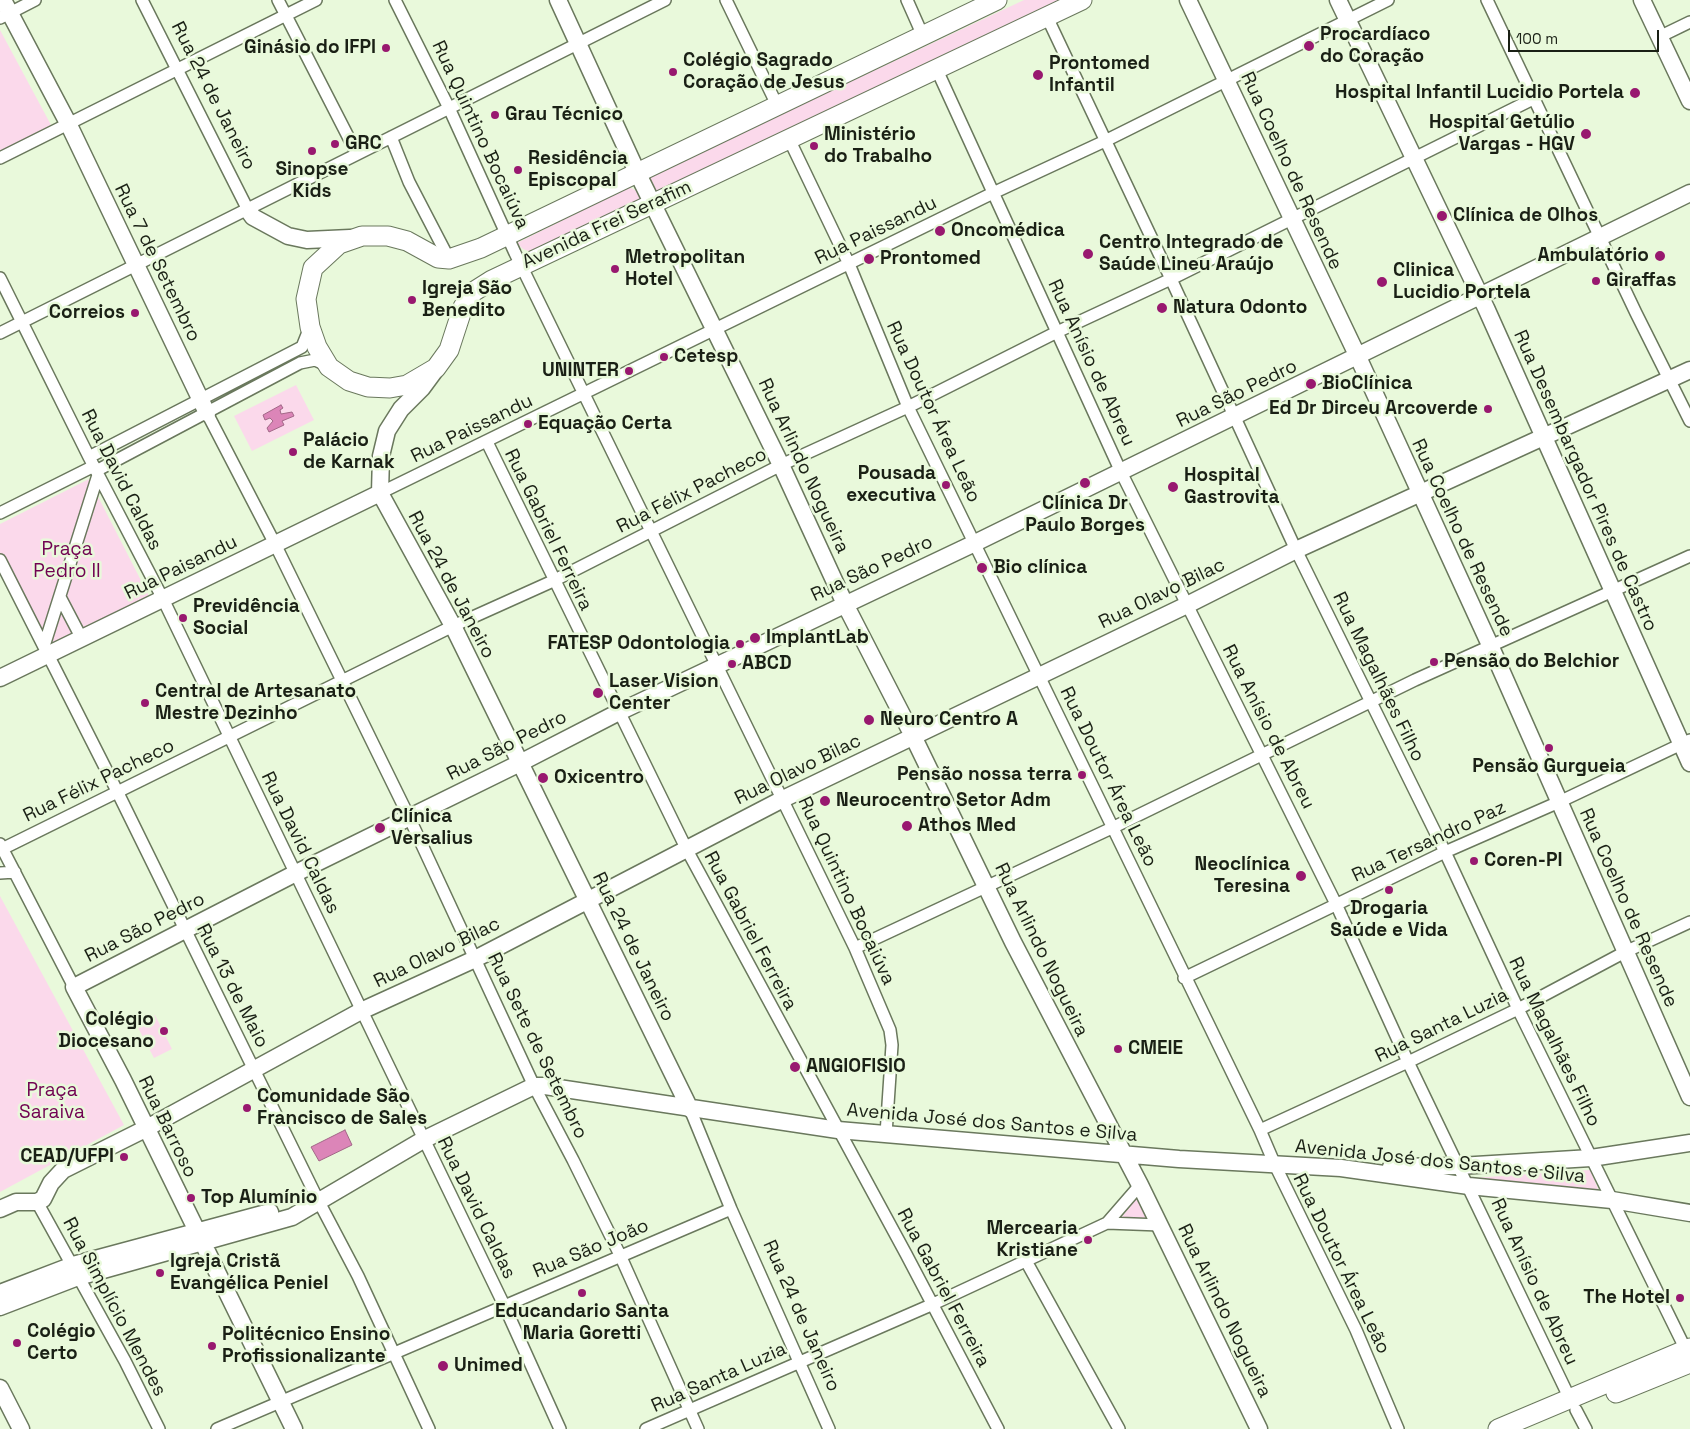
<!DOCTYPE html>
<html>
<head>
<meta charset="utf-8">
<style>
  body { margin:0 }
  #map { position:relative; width:1690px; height:1429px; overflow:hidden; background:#e9f9db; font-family:"Space Grotesk",sans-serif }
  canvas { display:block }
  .scale { position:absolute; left:1508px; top:30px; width:151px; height:22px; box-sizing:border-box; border:2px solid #1a2015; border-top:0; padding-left:6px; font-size:15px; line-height:18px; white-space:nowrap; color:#1a2015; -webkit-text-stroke:4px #e9f9db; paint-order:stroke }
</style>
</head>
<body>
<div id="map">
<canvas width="1690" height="1429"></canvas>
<div class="scale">100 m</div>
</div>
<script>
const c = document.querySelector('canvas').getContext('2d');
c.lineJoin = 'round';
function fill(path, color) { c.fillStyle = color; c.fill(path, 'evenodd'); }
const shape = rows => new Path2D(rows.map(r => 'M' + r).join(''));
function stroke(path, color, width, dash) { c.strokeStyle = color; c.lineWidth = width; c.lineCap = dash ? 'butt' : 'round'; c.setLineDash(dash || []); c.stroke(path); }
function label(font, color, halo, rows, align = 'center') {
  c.font = font + ' "Space Grotesk",sans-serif'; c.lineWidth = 5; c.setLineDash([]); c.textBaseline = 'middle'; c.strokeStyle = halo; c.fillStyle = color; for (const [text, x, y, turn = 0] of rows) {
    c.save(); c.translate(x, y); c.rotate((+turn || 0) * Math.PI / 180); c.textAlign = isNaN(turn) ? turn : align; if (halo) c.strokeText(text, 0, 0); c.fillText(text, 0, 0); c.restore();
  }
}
const green = shape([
  [1024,0,1068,0,654,193,648,177],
  [0,30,51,125,0,152],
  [629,187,639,192,642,200,533,253,523,249,517,243],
  [296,385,314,420,252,451,234,416],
  [89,479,152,602,49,651,0,558,0,524],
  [0,896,124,1125,0,1192],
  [155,1015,172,1049,154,1058,136,1024],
  [1590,1170,1602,1198,1474,1183,1473,1178],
  [1137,1198,1149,1222,1113,1228]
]);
const water = shape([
  [281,405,283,408,280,410,281,414,292,412,294,416,282,421,284,425,269,432,267,428,273,421,270,418,265,420,263,415,281,405],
  [345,1130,352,1145,319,1161,311,1147,345,1130]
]);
const street = shape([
  [142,0,248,210],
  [278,0,357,154],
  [395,0,449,108,515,253,855,948,890,1030,892,1045,886,1134],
  [726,0,777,105],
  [907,0,923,36],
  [1487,0,1636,313,1690,421],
  [1047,17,1171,279,1296,550,1445,852,1518,1009,1686,1350],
  [0,18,35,0],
  [1659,37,1690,22],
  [937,70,1121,472,1336,904,1408,1062,1570,1399],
  [391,137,409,182,449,259],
  [789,139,849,264,908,407,1260,1130,1275,1165,1356,1330,1398,1429],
  [0,158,316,0],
  [0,278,89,457,163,599,504,1305,560,1429],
  [0,333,665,0],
  [207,413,275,544,409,817,534,1086,573,1160,620,1255,698,1429],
  [487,442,687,850,906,1254,998,1429],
  [89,457,302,347,310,327],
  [96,471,300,363,315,360,326,365],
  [380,493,993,193,1105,141,1388,0],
  [0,513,94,466],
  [0,560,117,791,318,1200,358,1276,429,1429],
  [60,597,82,639],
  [44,646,98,475],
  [0,844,74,987],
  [0,850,453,626,553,581,781,465,908,407,1057,332,1171,279,1535,98],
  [0,873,15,872],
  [855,948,1114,827,1415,680,1690,556],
  [1184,978,1445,852,1559,802,1690,740],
  [690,1109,731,1209,829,1429],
  [1260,1130,1408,1062,1518,1009,1625,952,1690,922],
  [37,1202,125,1361,159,1429],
  [1107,1223,1160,1225],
  [1026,1261,1119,1429],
  [1576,1410,1586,1429],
  [217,1429,731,1209],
  [646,1429,931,1305,1107,1223,1140,1185]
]);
const secondary = shape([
  [3,0,68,123,207,413],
  [558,0,637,172,781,465,845,604,913,736,1013,942,1140,1185,1259,1429],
  [1188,0,1358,357,1490,645,1690,1097],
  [1338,0,1486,308,1690,763],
  [1642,0,1690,101],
  [248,210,253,217,288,236,307,240,350,238],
  [436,369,422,388,401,409,387,431,381,456,380,493,453,626,690,1109],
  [0,678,380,493],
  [1391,1167,1459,1166,1591,1158,1690,1143],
  [0,1209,16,1202,37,1202,43,1199,51,1183,63,1170,145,1129,361,1011,475,959,783,799,1187,605,1296,550,1690,370],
  [0,1293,73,1265,270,1212],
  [0,1307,78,1277,292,1217,423,1140,534,1086,545,1086,838,1130,1179,1159,1341,1168,1469,1186,1612,1200,1690,1213],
  [0,1388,21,1429],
  [294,1429,123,1080,74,987,296,873,520,763,619,712,975,543,1690,193]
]);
const primary = shape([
  [997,0,481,248,449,259,438,258,407,241,388,236,362,236,339,244,313,268,306,299,310,327,317,347,329,367,349,381,368,387,390,388,407,385,436,368,449,350,463,307,473,292,492,280,1082,0],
  [1616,1393,1690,1363],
  [1498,1429,1690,1348]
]);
const markers = [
  [1309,46,6,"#98186f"],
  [386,48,5,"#98186f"],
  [673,72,5,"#98186f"],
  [1038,75,6,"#98186f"],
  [1635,93,6,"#98186f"],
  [495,115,5,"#98186f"],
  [1586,134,6,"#98186f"],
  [335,144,5,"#98186f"],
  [814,146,5,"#98186f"],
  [312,151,5,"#98186f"],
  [518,170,5,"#98186f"],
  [1442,216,6,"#98186f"],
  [940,231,6,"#98186f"],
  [1088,254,6,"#98186f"],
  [1660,256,6,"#98186f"],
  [869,259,6,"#98186f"],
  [615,269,5,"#98186f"],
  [1596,281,5,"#98186f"],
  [1382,282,6,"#98186f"],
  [412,300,5,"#98186f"],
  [1162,308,6,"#98186f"],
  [135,313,5,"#98186f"],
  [664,357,5,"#98186f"],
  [629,371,5,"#98186f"],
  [1311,384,6,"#98186f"],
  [1488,409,5,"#98186f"],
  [528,424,5,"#98186f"],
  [293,452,5,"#98186f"],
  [1085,483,6,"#98186f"],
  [946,485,5,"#98186f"],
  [1173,487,6,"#98186f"],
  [982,568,6,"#98186f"],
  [183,618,5,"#98186f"],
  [755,638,6,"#98186f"],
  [740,644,5,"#98186f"],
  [1434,662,5,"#98186f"],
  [732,664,5,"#98186f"],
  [598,693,6,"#98186f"],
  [145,703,5,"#98186f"],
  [869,720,6,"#98186f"],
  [1549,748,5,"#98186f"],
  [1082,775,5,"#98186f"],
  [543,778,6,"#98186f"],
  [825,801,6,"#98186f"],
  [907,826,6,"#98186f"],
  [380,828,6,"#98186f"],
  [1474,861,5,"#98186f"],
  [1301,876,6,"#98186f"],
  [1389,890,5,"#98186f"],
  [164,1031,5,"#98186f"],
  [1118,1049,5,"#98186f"],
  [795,1067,6,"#98186f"],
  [247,1108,5,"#98186f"],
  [124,1157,5,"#98186f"],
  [191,1198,5,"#98186f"],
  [1088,1240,5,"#98186f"],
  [160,1273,5,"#98186f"],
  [582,1293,5,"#98186f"],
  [1680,1298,5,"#98186f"],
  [17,1343,5,"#98186f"],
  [212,1346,5,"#98186f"],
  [443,1366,6,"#98186f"]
];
const poiNames = [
  ["Procardíaco",1320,35],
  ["do Coração",1320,57],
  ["Ginásio do IFPI",376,48,"right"],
  ["Colégio Sagrado",683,61],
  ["Coração de Jesus",683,83],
  ["Prontomed",1049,64],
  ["Infantil",1049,86],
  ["Hospital Infantil Lucidio Portela",1624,93,"right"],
  ["Grau Técnico",505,115],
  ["Hospital Getúlio",1575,123,"right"],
  ["Vargas - HGV",1575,145,"right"],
  ["Ministério",824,135],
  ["do Trabalho",824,157],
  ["GRC",345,144],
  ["Residência",528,159],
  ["Episcopal",528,181],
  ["Sinopse",312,170,"center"],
  ["Kids",312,192,"center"],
  ["Clínica de Olhos",1453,216],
  ["Oncomédica",951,231],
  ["Centro Integrado de",1099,243],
  ["Saúde Lineu Araújo",1099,265],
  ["Ambulatório",1649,256,"right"],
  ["Metropolitan",625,258],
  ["Hotel",625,280],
  ["Prontomed",880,259],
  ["Clinica",1393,271],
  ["Lucidio Portela",1393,293],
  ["Giraffas",1606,281],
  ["Igreja São",422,289],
  ["Benedito",422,311],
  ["Natura Odonto",1173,308],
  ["Correios",125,313,"right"],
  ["Cetesp",674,357],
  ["UNINTER",619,371,"right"],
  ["BioClínica",1322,384],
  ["Ed Dr Dirceu Arcoverde",1478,409,"right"],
  ["Equação Certa",538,424],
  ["Palácio",303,441],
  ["de Karnak",303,463],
  ["Pousada",936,474,"right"],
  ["executiva",936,496,"right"],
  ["Hospital",1184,476],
  ["Gastrovita",1184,498],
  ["Clínica Dr",1085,504,"center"],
  ["Paulo Borges",1085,526,"center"],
  ["Bio clínica",993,568],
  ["Previdência",193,607],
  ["Social",193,629],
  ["ImplantLab",766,638],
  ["FATESP Odontologia",730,644,"right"],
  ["Pensão do Belchior",1444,662],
  ["ABCD",742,664],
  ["Laser Vision",609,682],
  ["Center",609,704],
  ["Central de Artesanato",155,692],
  ["Mestre Dezinho",155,714],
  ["Neuro Centro A",880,720],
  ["Pensão Gurgueia",1549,767,"center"],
  ["Pensão nossa terra",1072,775,"right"],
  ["Oxicentro",554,778],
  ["Neurocentro Setor Adm",836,801],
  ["Clínica",391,817],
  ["Versalius",391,839],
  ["Athos Med",918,826],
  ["Coren-PI",1484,861],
  ["Neoclínica",1290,865,"right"],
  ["Teresina",1290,887,"right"],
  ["Drogaria",1389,909,"center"],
  ["Saúde e Vida",1389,931,"center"],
  ["Colégio",154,1020,"right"],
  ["Diocesano",154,1042,"right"],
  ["CMEIE",1128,1049],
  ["ANGIOFISIO",806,1067],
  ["Comunidade São",257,1097],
  ["Francisco de Sales",257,1119],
  ["CEAD/UFPI",114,1157,"right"],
  ["Top Alumínio",201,1198],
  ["Mercearia",1078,1229,"right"],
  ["Kristiane",1078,1251,"right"],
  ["Igreja Cristã",170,1262],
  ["Evangélica Peniel",170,1284],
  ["The Hotel",1670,1298,"right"],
  ["Educandario Santa",582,1312,"center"],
  ["Maria Goretti",582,1334,"center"],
  ["Colégio",27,1332],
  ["Certo",27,1354],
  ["Politécnico Ensino",222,1335],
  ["Profissionalizante",222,1357],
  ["Unimed",454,1366]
];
const streetNames = [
  ["Rua 24 de Janeiro",213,96,63],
  ["Rua Quintino Bocaiúva",480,135,65],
  ["Rua Coelho de Resende",1291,171,65],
  ["Avenida Frei Serafim",607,225,-25],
  ["Rua Paissandu",876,231,-26],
  ["Rua 7 de Setembro",157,263,64],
  ["Rua Anísio de Abreu",1091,363,65],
  ["Rua São Pedro",1237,394,-26],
  ["Rua Doutor Área Leão",933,412,65],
  ["Rua Paissandu",472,429,-26],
  ["Rua Arlindo Nogueira",803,466,65],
  ["Rua David Caldas",121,480,63],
  ["Rua Desembargador Pires de Castro",1585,481,66],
  ["Rua Félix Pacheco",692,491,-27],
  ["Rua Gabriel Ferreira",548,530,64],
  ["Rua Coelho de Resende",1462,538,65],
  ["Rua Paisandu",181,568,-26],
  ["Rua São Pedro",872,569,-25],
  ["Rua 24 de Janeiro",451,585,62],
  ["Rua Olavo Bilac",1162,594,-26],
  ["Rua Magalhães Filho",1378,677,64],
  ["Rua Anísio de Abreu",1268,727,63],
  ["Rua São Pedro",507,746,-27],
  ["Rua Olavo Bilac",798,770,-26],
  ["Rua Doutor Área Leão",1108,777,64],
  ["Rua Félix Pacheco",99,781,-26],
  ["Rua Tersandro Paz",1429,842,-25],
  ["Rua David Caldas",300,843,64],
  ["Rua Quintino Bocaiúva",846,891,65],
  ["Rua Coelho de Resende",1628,908,66],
  ["Rua São Pedro",145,928,-27],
  ["Rua Gabriel Ferreira",750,931,62],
  ["Rua 24 de Janeiro",633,947,64],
  ["Rua Arlindo Nogueira",1041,950,64],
  ["Rua Olavo Bilac",437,953,-26],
  ["Rua 13 de Maio",232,986,63],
  ["Rua Santa Luzia",1442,1026,-26],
  ["Rua Magalhães Filho",1554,1042,64],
  ["Rua Sete de Setembro",537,1046,64],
  ["Avenida José dos Santos e Silva",992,1123,5],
  ["Rua Barroso",167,1127,64],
  ["Avenida José dos Santos e Silva",1440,1162,6],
  ["Rua David Caldas",476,1208,64],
  ["Rua São João",591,1249,-23],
  ["Rua Doutor Área Leão",1341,1264,64],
  ["Rua Anísio de Abreu",1534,1282,65],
  ["Rua Gabriel Ferreira",943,1288,62],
  ["Rua Simplício Mendes",114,1307,62],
  ["Rua Arlindo Nogueira",1224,1311,64],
  ["Rua 24 de Janeiro",801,1316,66],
  ["Rua Santa Luzia",719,1378,-24]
];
const parkNames = [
  ["Praça",67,550],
  ["Pedro II",67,572],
  ["Praça",52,1091],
  ["Saraiva",52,1113]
];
fill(green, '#fbd9eb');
fill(water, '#dc85b8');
stroke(water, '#a26787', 1);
stroke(street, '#6a785d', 14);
stroke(secondary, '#6a785d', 19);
stroke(primary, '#6a785d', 21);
stroke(street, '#fff', 11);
stroke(secondary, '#fff', 16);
stroke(primary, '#fff', 19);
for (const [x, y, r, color] of markers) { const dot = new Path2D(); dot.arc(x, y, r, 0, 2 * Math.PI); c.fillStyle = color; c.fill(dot); stroke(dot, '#e9f9db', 2); }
label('bold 19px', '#1a2015', '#e9f9db', poiNames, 'left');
label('19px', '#1a2015', '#e9f9db', streetNames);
label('19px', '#710352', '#e9f9db', parkNames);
</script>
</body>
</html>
